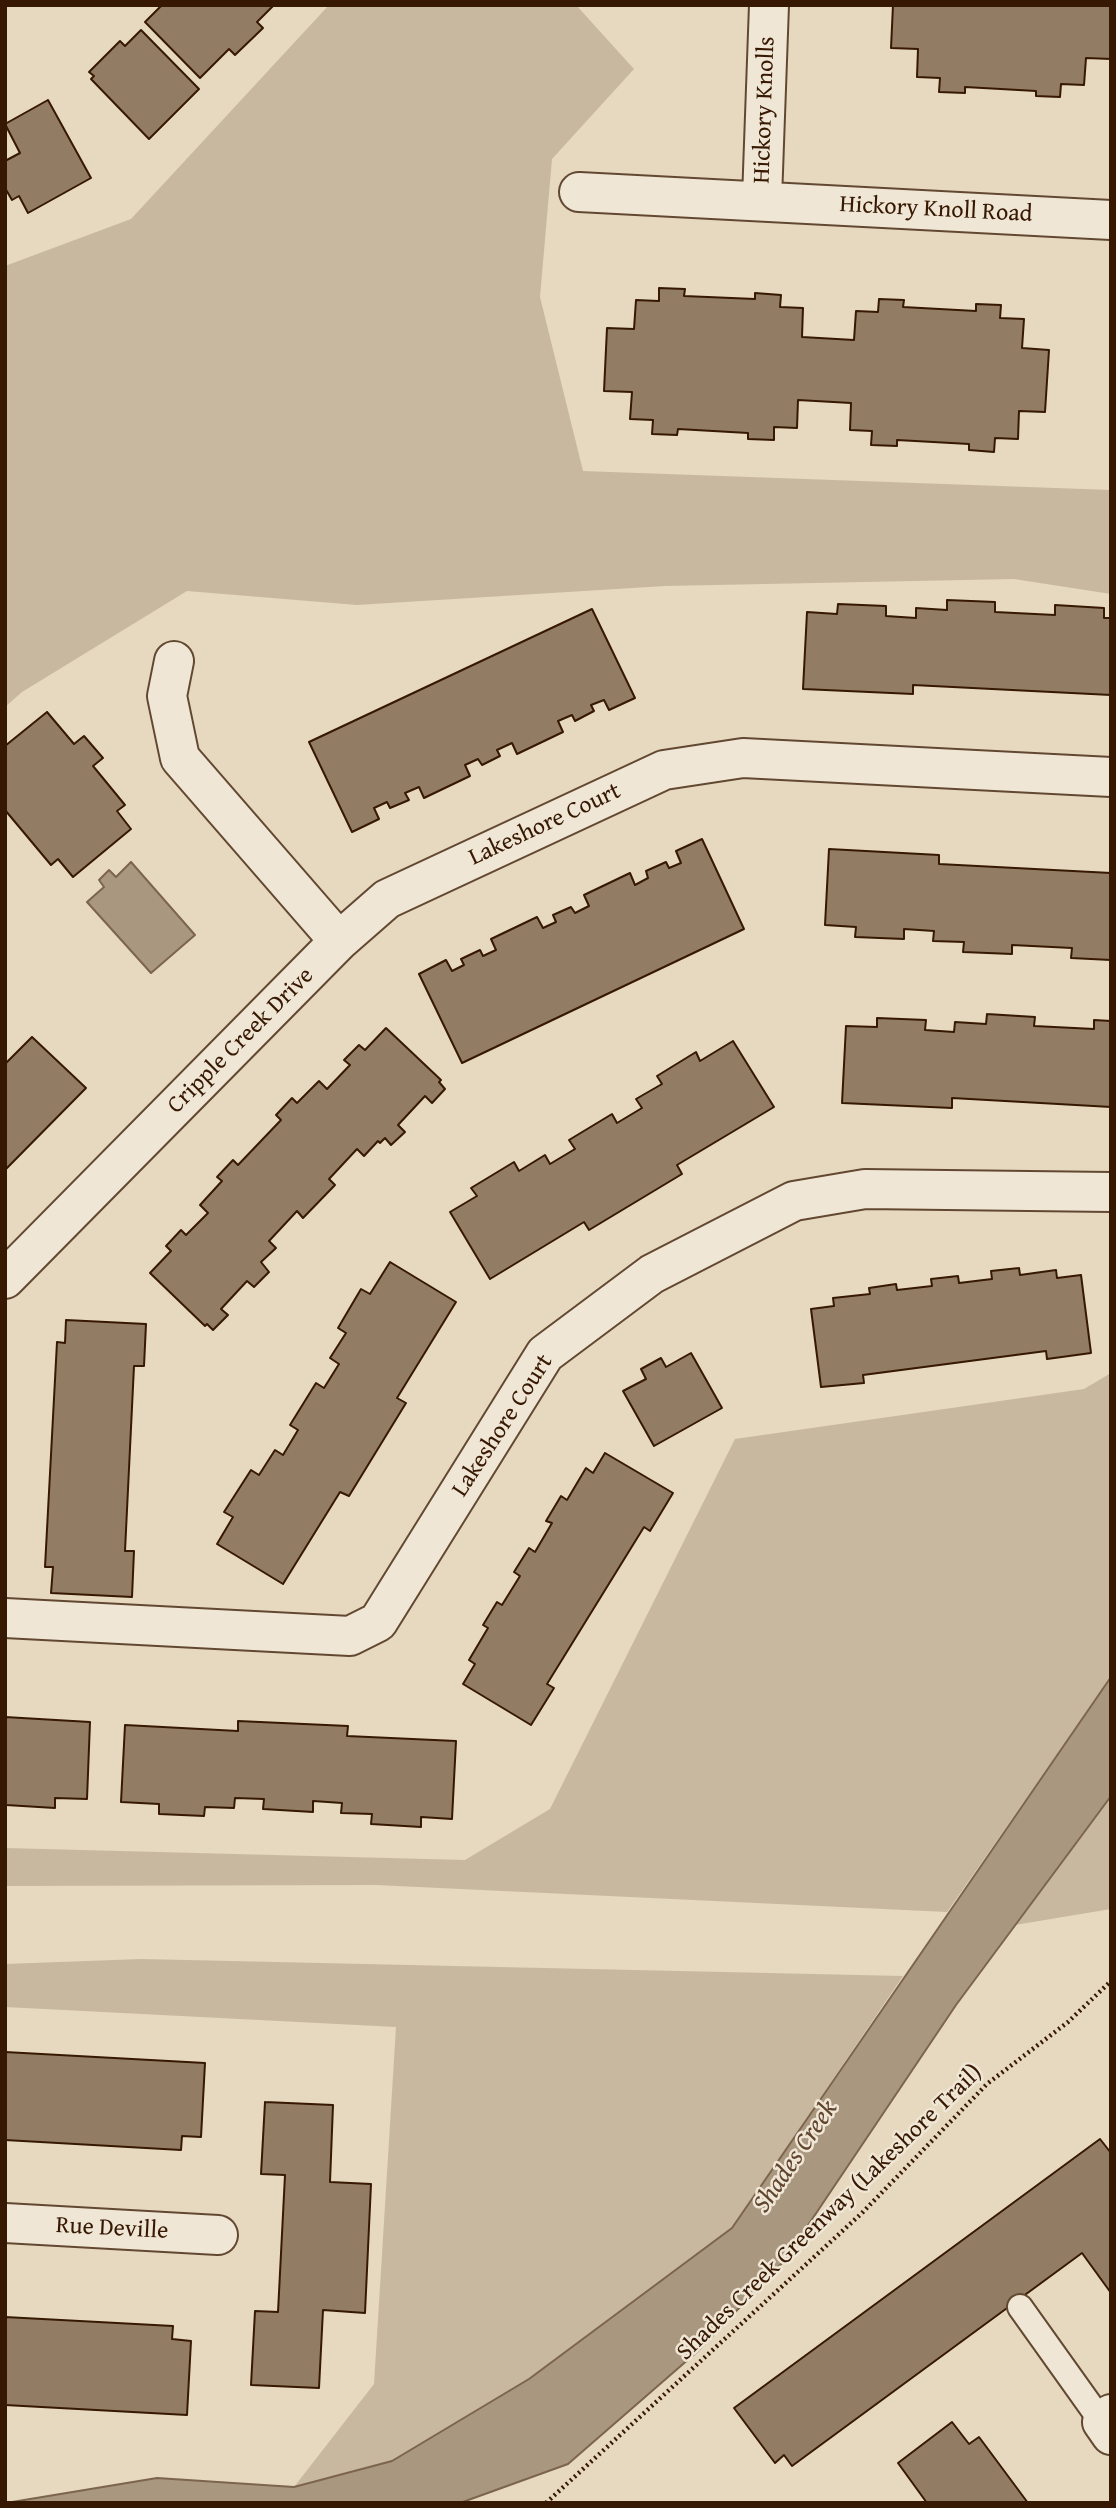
<!DOCTYPE html>
<html>
<head>
<meta charset="utf-8">
<style>
  body { margin:0 }
  #map { position:relative; width:1116px; height:2508px; overflow:hidden; background:#e6d9bf; font-family:"Gentium Book Plus",serif }
  canvas { display:block }
  .frame { position:absolute; inset:0; border:7px solid #371802; pointer-events:none }
</style>
</head>
<body>
<div id="map">
<canvas width="1116" height="2508"></canvas>
<div class="frame"></div>
</div>
<script>
const c = document.querySelector('canvas').getContext('2d');
c.lineJoin = 'round';
function fill(path, color) { c.fillStyle = color; c.fill(path, 'evenodd'); }
const shape = rows => new Path2D(rows.map(r => 'M' + r).join(''));
function stroke(path, color, width, dash) { c.strokeStyle = color; c.lineWidth = width; c.lineCap = dash ? 'butt' : 'round'; c.setLineDash(dash || []); c.stroke(path); }
function label(font, color, halo, rows, align = 'center') {
  c.font = font + ' "Gentium Book Plus",serif'; c.lineWidth = 5; c.setLineDash([]); c.textBaseline = 'middle'; c.strokeStyle = halo; c.fillStyle = color; for (const [text, x, y, turn = 0] of rows) {
    c.save(); c.translate(x, y); c.rotate((+turn || 0) * Math.PI / 180); c.textAlign = isNaN(turn) ? turn : align; if (halo) c.strokeText(text, 0, 0); c.fillText(text, 0, 0); c.restore();
  }
}
const green = shape([
  [329,5,576,5,634,69,552,159,540,297,583,471,1111,490,1111,594,1014,579,665,586,357,605,187,591,22,692,5,707,5,266,131,219],
  [1111,1373,1111,1677,947,1912,376,1885,5,1886,5,1848,465,1860,550,1809,735,1439,1084,1389],
  [1111,1796,1111,1909,1015,1925],
  [141,1959,903,1976,732,2228,529,2379,392,2461,294,2487,374,2384,396,2027,5,2007,5,1964]
]);
const water = shape([
  [131,862,195,935,151,973,87,902,104,887,99,880,109,870,116,877,131,862],
  [1111,1677,1111,1796,956,2005,784,2261,698,2351,568,2464,460,2503,6,2503,157,2478,294,2487,392,2461,529,2379,732,2228,1111,1677]
]);
const building = shape([
  [162,5,274,5,257,22,263,28,235,55,229,49,200,78,145,22,162,5],
  [893,5,1111,5,1111,59,1086,58,1084,85,1061,84,1060,97,1036,96,1036,91,965,87,965,93,939,92,940,78,917,77,918,49,891,48,893,5],
  [141,30,199,89,149,139,91,79,94,76,89,72,120,41,125,46,141,30],
  [48,100,91,178,28,213,19,196,12,200,5,188,5,161,20,153,5,124,48,100],
  [659,288,685,289,684,296,755,299,755,293,781,295,780,307,803,308,802,337,854,340,856,311,878,312,879,299,904,300,903,307,976,311,976,304,1001,305,1000,318,1024,319,1022,348,1049,350,1045,412,1019,411,1018,439,995,438,994,452,969,450,969,444,897,440,897,446,871,445,872,431,850,430,851,403,798,400,797,428,774,427,774,440,748,439,748,433,678,429,677,435,652,434,653,420,630,419,632,392,604,391,607,328,634,329,636,300,659,301,659,288],
  [947,600,995,602,995,612,1055,615,1055,605,1104,608,1104,618,1111,618,1111,695,913,685,913,694,803,689,807,612,837,614,838,604,886,606,886,616,916,618,916,608,947,610,947,600],
  [592,609,635,698,609,710,604,700,591,705,594,711,575,721,572,715,558,721,563,732,517,754,512,743,497,750,500,756,482,765,478,759,465,765,470,776,424,798,419,787,405,793,409,800,390,808,387,802,374,808,379,819,352,832,309,742,592,609],
  [47,712,74,744,84,736,103,758,93,766,125,805,117,811,131,829,73,877,58,859,51,865,5,810,5,746,47,712],
  [702,839,744,929,462,1063,419,974,446,960,452,971,464,965,461,959,480,950,483,956,496,950,491,939,537,917,543,928,556,922,553,915,571,907,575,913,589,906,584,895,630,873,635,885,648,878,646,871,666,862,669,868,681,863,676,851,702,839],
  [829,849,939,855,939,864,1111,873,1111,960,1071,958,1072,948,1012,945,1012,954,963,952,964,942,933,941,934,931,904,929,904,939,855,937,856,927,825,925,829,849],
  [987,1014,1035,1017,1034,1026,1094,1029,1094,1020,1111,1021,1111,1107,952,1098,952,1108,842,1103,846,1026,877,1027,877,1018,926,1020,925,1030,954,1032,955,1022,986,1024,987,1014],
  [386,1028,441,1080,439,1082,445,1089,432,1103,425,1096,398,1125,405,1132,391,1145,385,1138,380,1143,378,1141,364,1156,357,1149,329,1179,335,1185,303,1218,297,1211,269,1241,276,1248,261,1262,269,1272,254,1287,247,1281,221,1309,228,1315,213,1330,207,1324,205,1326,150,1273,171,1251,166,1246,181,1230,186,1235,208,1213,200,1205,222,1181,217,1177,233,1160,238,1165,281,1120,276,1115,292,1098,297,1103,319,1081,327,1089,350,1065,344,1060,359,1045,365,1050,386,1028],
  [32,1037,86,1088,5,1170,5,1064,32,1037],
  [733,1041,774,1107,677,1165,682,1174,589,1230,584,1222,490,1279,450,1212,477,1196,471,1188,514,1162,519,1171,545,1155,550,1164,575,1149,569,1140,612,1114,617,1123,642,1108,636,1099,662,1084,657,1076,696,1052,700,1061,733,1041],
  [390,1262,456,1302,397,1398,406,1403,349,1496,340,1492,283,1584,217,1544,233,1517,224,1512,251,1470,259,1475,275,1450,283,1455,298,1430,290,1425,316,1383,324,1388,339,1364,330,1358,346,1333,338,1328,361,1289,370,1294,390,1262],
  [1019,1268,1020,1275,1056,1270,1057,1278,1081,1275,1091,1353,1047,1359,1046,1351,863,1375,864,1383,821,1387,811,1309,834,1306,833,1298,870,1294,869,1288,896,1284,897,1290,932,1286,931,1279,958,1276,959,1283,992,1279,991,1271,1019,1268],
  [66,1320,146,1324,144,1366,134,1366,125,1551,134,1551,132,1597,51,1593,53,1567,45,1567,57,1342,65,1343,66,1320],
  [691,1353,722,1408,654,1446,623,1391,646,1379,641,1369,661,1358,666,1367,691,1353],
  [605,1453,673,1493,650,1531,644,1527,547,1684,554,1688,531,1725,463,1684,475,1664,469,1660,488,1628,483,1625,497,1602,502,1605,520,1576,514,1572,529,1548,535,1552,552,1523,546,1521,561,1496,567,1500,586,1468,593,1473,605,1453],
  [5,1717,90,1722,87,1799,55,1798,55,1808,6,1805,5,1717],
  [238,1721,348,1726,347,1736,456,1741,452,1819,421,1817,421,1827,371,1824,372,1814,341,1813,342,1803,313,1801,313,1812,263,1809,264,1799,235,1798,234,1808,205,1807,204,1816,159,1814,159,1804,121,1802,125,1725,238,1731,238,1721],
  [5,2052,205,2063,201,2137,182,2136,181,2150,5,2140,5,2052],
  [265,2102,333,2105,330,2182,371,2184,365,2313,323,2310,319,2388,251,2385,255,2311,278,2312,285,2175,261,2174,265,2102],
  [1100,2139,1111,2153,1111,2293,1082,2253,792,2466,784,2455,775,2463,734,2408,1100,2139],
  [5,2317,173,2326,172,2339,191,2341,187,2415,5,2405,5,2317],
  [952,2422,969,2444,979,2437,1028,2503,927,2503,898,2463,952,2422]
]);
const path = shape([
  [546,2503,862,2213,987,2084,1068,2022,1111,1981]
]);
const service = shape([
  [1020,2307,1102,2422]
]);
const minor = shape([
  [579,192,1111,220],
  [762,199,769,5],
  [174,661,167,696,180,758,339,941],
  [5,1279,339,941,387,899,664,770,743,758,1111,777],
  [5,1618,350,1636,378,1622,545,1354,652,1274,794,1201,865,1189,1111,1192],
  [5,2223,218,2235],
  [1111,2414,1102,2422,1111,2435]
]);
const streetNames = [
  ["Hickory Knolls",765,110,-88],
  ["Hickory Knoll Road",936,210,3],
  ["Lakeshore Court",545,825,-25],
  ["Cripple Creek Drive",241,1041,-45],
  ["Lakeshore Court",503,1426,-57],
  ["Shades Creek Greenway (Lakeshore Trail)",830,2213,-44],
  ["Rue Deville",112,2229,3]
];
const waterNames = [
  ["Shades Creek",796,2157,-56]
];
fill(green, '#c8b89f');
fill(water, '#aa977f');
stroke(water, '#7c644d', 2);
fill(building, '#927c64');
stroke(building, '#371802', 2);
stroke(service, '#634831', 28);
stroke(minor, '#634831', 42);
stroke(path, '#371802', 4.5, [2, 3.5]);
stroke(service, '#efe6d5', 24);
stroke(minor, '#efe6d5', 38);
label('24px', '#371802', '#efe6d5', streetNames);
label('italic 26px', '#5f442e', '#efe6d5', waterNames);
</script>
</body>
</html>
